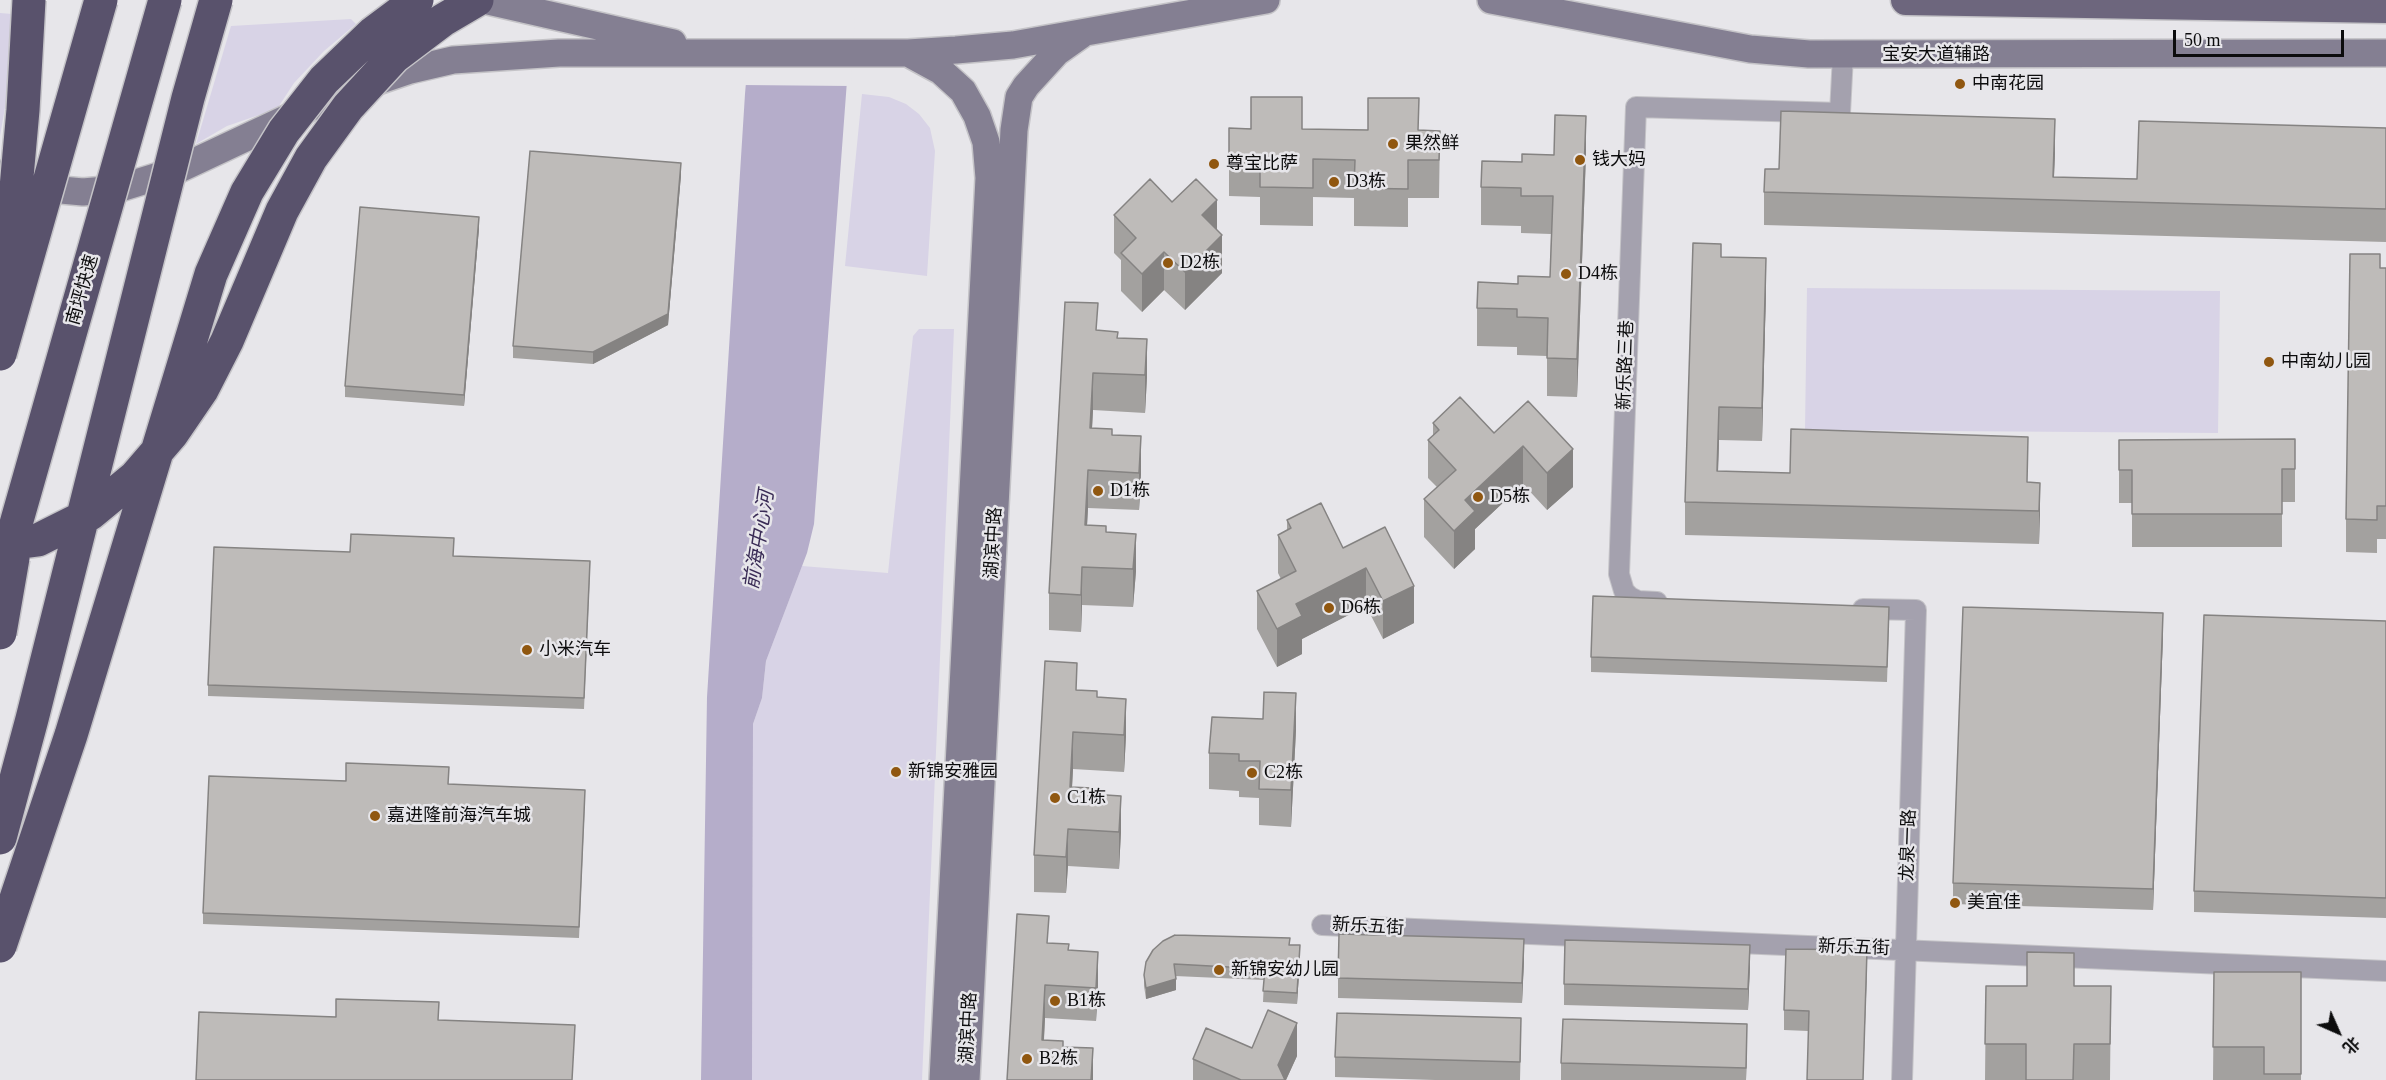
<!DOCTYPE html>
<html>
<head>
<meta charset="utf-8">
<style>
  body { margin:0 }
  #map { position:relative; width:2386px; height:1080px; overflow:hidden; background:#e7e6ea; font-family:"Times New Roman","Noto Sans SC",serif }
  canvas { display:block }
  .north { position:absolute; left:2308px; top:1002px; width:60px; height:60px; -webkit-text-stroke:4px #e7e6ea; paint-order:stroke; rotate:135deg; font-size:16px; font-weight:700; line-height:24px; text-align:center; color:#0c0c0d }
  .north::after { content:''; display:block; margin:auto; width:21px; height:27px; background:#0c0c0d; clip-path:polygon(50% 0,100% 100%,50% 72%,0 100%) }
  .scale { position:absolute; left:2173px; top:30px; width:171px; height:27px; box-sizing:border-box; border:3px solid #0c0c0d; border-top:0; padding-left:8px; font-size:18px; line-height:21px; white-space:nowrap; color:#0c0c0d; -webkit-text-stroke:4px #e7e6ea; paint-order:stroke }
</style>
</head>
<body>
<div id="map">
<canvas width="2386" height="1080"></canvas>
<div class="north">北</div>
<div class="scale">50 m</div>
</div>
<script>
const c = document.querySelector('canvas').getContext('2d');
c.lineJoin = 'round';
function fill(path, color) { c.fillStyle = color; c.fill(path, 'evenodd'); }
const shape = rows => new Path2D(rows.map(r => 'M' + r).join(''));
function stroke(path, color, width, dash) { c.strokeStyle = color; c.lineWidth = width; c.lineCap = dash ? 'butt' : 'round'; c.setLineDash(dash || []); c.stroke(path); }
function label(font, color, halo, rows, align = 'center') {
  c.font = font + ' "Times New Roman","Noto Sans SC",serif'; c.lineWidth = 5; c.setLineDash([]); c.textBaseline = 'middle'; c.strokeStyle = halo; c.fillStyle = color; for (const [text, x, y, turn = 0] of rows) {
    c.save(); c.translate(x, y); c.rotate((+turn || 0) * Math.PI / 180); c.textAlign = isNaN(turn) ? turn : align; if (halo) c.strokeText(text, 0, 0); c.fillText(text, 0, 0); c.restore();
  }
}
const green = shape([
  [0,13,12,14,8,90,0,136],
  [351,19,356,24,324,51,294,83,275,112,259,115,227,126,196,144,231,26],
  [862,94,889,97,906,104,919,114,930,128,935,151,927,276,845,266],
  [1807,288,2220,291,2218,433,1805,430],
  [919,329,954,329,922,1080,752,1080,753,724,762,698,766,661,802,566,888,573,913,336]
]);
const water = shape([
  [753,0,853,0,814,524,807,553,766,661,762,698,753,724,752,1080,701,1080,707,697,745,94]
]);
const pier = shape([
  [750,0,856,0,851,86,743,85]
]);
const street = shape([
  [1657,602,1638,601,1630,597,1624,591,1619,574,1636,107,1840,113,1843,55],
  [1863,609,1916,610,1902,1080],
  [1322,925,2386,971]
]);
const secondary = shape([
  [484,0,673,43],
  [1491,0,1750,49,1809,54,2386,53],
  [908,53,941,71,963,91,977,116,986,142,989,178,943,1080],
  [0,174,50,189,83,192,117,189,175,171,324,101,360,87,410,70,453,60,559,53,908,53,956,50,1013,45,1266,0],
  [966,1080,1014,130,1019,97,1026,86,1057,52,1081,35]
]);
const primary = shape([
  [1906,0,2386,8]
]);
const highwayBridge = shape([
  [0,287,16,188,23,110,29,0],
  [0,354,101,0],
  [0,545,38,540,90,514,135,477,172,434,202,390,227,341,282,211,311,158,348,107,394,57,443,20,477,0],
  [0,580,165,0],
  [0,633,13,558],
  [0,838,32,719,188,98,216,0],
  [0,946,71,735,211,274,247,192,284,131,324,80,373,33,417,0]
]);
const wall = shape([
  [1229,128,1440,131,1439,198,1408,198,1408,227,1354,226,1354,198,1313,197,1313,226,1260,225,1260,197,1229,196],
  [2386,128,2386,242,1764,225,1764,192,2055,152,2054,177,2137,179],
  [1586,154,1577,397,1547,396,1547,356,1517,355,1517,347,1477,346,1477,308,1518,284,1550,277,1551,234,1521,233,1521,226,1481,225,1481,187,1522,162,1554,155],
  [681,175,668,325,593,364,513,358,513,346],
  [1172,202,1217,229,1222,273,1185,310,1164,290,1142,312,1121,291,1121,260,1114,253,1114,215],
  [479,228,464,406,345,397,345,386],
  [1721,257,1766,291,1762,441,1719,440,1718,471,2040,483,2039,544,1685,535,1685,502],
  [2380,268,2386,268,2386,539,2377,539,2377,553,2346,552,2346,519],
  [1098,330,1118,338,1147,377,1145,413,1093,410,1092,428,1112,435,1141,474,1139,510,1088,508,1087,525,1106,532,1136,571,1133,607,1082,605,1081,632,1049,630,1049,593],
  [1528,401,1573,487,1547,510,1523,484,1475,529,1475,549,1454,569,1424,537,1424,499,1437,487,1428,478,1428,440,1433,436,1433,423,1494,433],
  [2295,439,2295,502,2282,502,2282,547,2132,547,2132,503,2119,503,2119,440],
  [1287,520,1343,548,1385,527,1414,623,1383,639,1366,606,1302,639,1302,654,1277,667,1257,629,1257,591,1281,579,1278,573,1278,535,1287,530],
  [453,556,590,572,584,709,208,696,208,685],
  [1889,621,1887,682,1591,672,1591,657],
  [2386,621,2386,918,2194,912,2194,891],
  [2163,634,2153,910,1953,904,1953,883],
  [1077,690,1097,697,1126,736,1124,772,1073,769,1072,787,1092,794,1121,832,1119,869,1068,866,1066,893,1034,892,1034,855],
  [1296,730,1291,827,1259,825,1259,798,1239,797,1239,791,1209,789,1209,753],
  [449,784,585,801,579,938,203,924,203,913],
  [1049,943,1069,950,1098,985,1096,1021,1045,1018,1044,1040,1063,1047,1093,1080,1007,1080],
  [1290,945,1300,956,1297,1004,1263,1002,1264,980,1175,976,1176,990,1146,999,1144,986,1144,975,1146,962],
  [1524,960,1522,1003,1338,998,1338,978],
  [1750,966,1748,1010,1564,1005,1564,984],
  [1867,971,1808,1031,1784,1030,1784,1010],
  [2214,972,2301,972,2301,1080,2213,1080],
  [1986,986,2111,986,2110,1080,1985,1080],
  [1521,1039,1520,1080,1435,1080,1335,1077,1335,1057],
  [1747,1045,1746,1080,1561,1080,1561,1063],
  [1252,1048,1297,1056,1286,1080,1193,1080,1193,1059]
]);
const shadedWall = shape([
  [1586,116,1586,154,1577,397,1577,359],
  [2055,119,2055,152,2053,200,2053,177],
  [681,163,681,175,668,325,593,364,593,352],
  [1217,200,1217,238,1202,215],
  [479,217,479,228,464,406,464,395],
  [1222,235,1222,273,1185,310,1185,272],
  [1164,252,1164,290,1142,312,1142,274],
  [1766,258,1766,291,1762,441,1762,408],
  [1147,339,1147,377,1145,413,1145,375],
  [1093,373,1093,410,1090,465,1090,428],
  [1719,407,1719,440,1717,504,1717,471],
  [1141,436,1141,474,1139,510,1139,473],
  [1523,446,1523,484,1475,529,1475,549,1454,569,1454,531,1465,500],
  [1573,449,1573,487,1547,510,1547,473],
  [1088,470,1088,508,1085,562,1085,525],
  [2040,483,2040,515,2039,544,2039,511],
  [1136,534,1136,571,1133,607,1133,569],
  [1082,567,1082,605,1081,632,1081,595],
  [1366,568,1366,606,1302,639,1302,654,1277,667,1277,629,1296,604],
  [1414,586,1414,623,1383,639,1383,601],
  [2163,613,2163,634,2153,910,2153,889],
  [1296,693,1296,730,1291,827,1291,790],
  [1126,699,1126,736,1124,772,1124,735],
  [1073,732,1073,769,1070,824,1070,787],
  [1121,796,1121,832,1119,869,1119,832],
  [1068,829,1068,866,1066,893,1066,857],
  [1524,939,1524,960,1522,1003,1522,983],
  [1300,945,1300,956,1297,1004,1297,993],
  [1750,945,1750,966,1748,1010,1748,989],
  [1867,950,1867,971,1863,1080],
  [1098,952,1098,985,1096,1021,1096,988],
  [1176,979,1176,990,1146,999,1146,988],
  [1045,985,1045,1018,1042,1073,1042,1040],
  [1297,1023,1297,1056,1286,1080,1278,1080,1278,1065],
  [1747,1024,1747,1045,1746,1080,1746,1068],
  [1093,1048,1093,1080,1091,1080]
]);
const building = shape([
  [1251,97,1302,97,1302,129,1368,130,1368,98,1419,98,1418,130,1440,131,1439,160,1408,160,1408,189,1354,188,1355,160,1313,159,1313,188,1260,187,1260,159,1229,158,1229,128,1251,129,1251,97],
  [1781,111,2055,119,2053,177,2137,179,2139,121,2386,128,2386,209,1764,192,1765,169,1779,169,1781,111],
  [1555,115,1586,116,1577,359,1547,358,1548,318,1517,317,1517,309,1477,308,1478,282,1518,284,1518,276,1550,277,1553,196,1521,196,1521,188,1481,187,1482,161,1522,162,1522,154,1554,155,1555,115],
  [530,151,681,163,668,314,593,352,513,346,530,151],
  [1150,179,1172,202,1196,179,1217,200,1202,215,1222,235,1185,272,1164,252,1142,274,1121,253,1136,238,1114,215,1150,179],
  [360,207,479,217,464,395,345,386,360,207],
  [1693,243,1721,244,1721,257,1766,258,1762,408,1719,407,1717,471,1790,473,1791,429,2028,437,2027,482,2040,483,2039,511,1685,502,1693,243],
  [2350,254,2380,254,2380,268,2386,268,2386,506,2377,506,2377,520,2346,519,2350,254],
  [1065,302,1098,303,1096,330,1118,332,1117,338,1147,339,1145,375,1093,373,1090,428,1112,429,1112,435,1141,436,1139,473,1088,470,1085,525,1106,526,1106,532,1136,534,1133,569,1082,567,1081,595,1049,593,1065,302],
  [1460,397,1494,433,1528,401,1573,449,1547,473,1523,446,1465,500,1475,511,1454,531,1424,499,1456,470,1428,440,1439,430,1433,423,1460,397],
  [2295,439,2295,469,2282,469,2282,514,2132,514,2132,470,2119,470,2119,440,2295,439],
  [1321,503,1343,548,1385,527,1414,586,1383,601,1366,568,1296,604,1302,616,1277,629,1257,591,1296,571,1278,535,1291,528,1287,520,1321,503],
  [351,534,454,538,453,556,590,561,584,698,208,685,214,547,350,552,351,534],
  [1593,596,1889,607,1887,667,1591,657,1593,596],
  [1963,607,2163,613,2153,889,1953,883,1963,607],
  [2204,615,2386,621,2386,898,2194,891,2204,615],
  [1045,661,1077,663,1076,690,1097,691,1097,697,1126,699,1124,735,1073,732,1070,787,1092,788,1091,794,1121,796,1119,832,1068,829,1066,857,1034,855,1045,661],
  [1264,692,1296,693,1291,790,1259,789,1260,761,1239,761,1239,754,1209,753,1212,717,1263,719,1264,692],
  [346,763,449,767,448,784,585,790,579,927,203,913,209,776,346,781,346,763],
  [1017,914,1049,916,1047,943,1069,944,1068,950,1098,952,1096,988,1045,985,1042,1040,1063,1041,1063,1047,1093,1048,1091,1080,1007,1080,1017,914],
  [1339,934,1524,939,1522,983,1338,978,1339,934],
  [1175,935,1290,938,1289,945,1300,945,1297,993,1263,991,1265,969,1174,964,1176,979,1146,988,1144,975,1146,962,1153,950,1163,941,1175,935],
  [1565,940,1750,945,1748,989,1564,984,1565,940],
  [1786,949,1867,950,1863,1080,1807,1080,1809,1011,1784,1010,1786,949],
  [2027,952,2074,953,2074,986,2111,986,2110,1044,2074,1044,2073,1080,2026,1080,2026,1044,1985,1044,1986,986,2027,986,2027,952],
  [2214,972,2301,972,2301,1074,2264,1074,2264,1047,2213,1047,2214,972],
  [336,999,439,1002,438,1020,575,1025,572,1080,196,1080,199,1012,336,1017,336,999],
  [1268,1010,1297,1023,1278,1065,1285,1080,1241,1080,1193,1059,1206,1028,1252,1048,1268,1010],
  [1337,1013,1521,1018,1520,1062,1335,1057,1337,1013],
  [1563,1019,1747,1024,1746,1068,1561,1063,1563,1019]
]);
const markers = [
  [1960,84,6,"#905710"],
  [1393,144,6,"#905710"],
  [1580,160,6,"#905710"],
  [1214,164,6,"#905710"],
  [1334,182,6,"#905710"],
  [1168,263,6,"#905710"],
  [1566,274,6,"#905710"],
  [2269,362,6,"#905710"],
  [1098,491,6,"#905710"],
  [1478,497,6,"#905710"],
  [1329,608,6,"#905710"],
  [527,650,6,"#905710"],
  [896,772,6,"#905710"],
  [1252,773,6,"#905710"],
  [1055,798,6,"#905710"],
  [375,816,6,"#905710"],
  [1955,903,6,"#905710"],
  [1219,970,6,"#905710"],
  [1055,1001,6,"#905710"],
  [1027,1059,6,"#905710"]
];
const streetNames = [
  ["宝安大道辅路",1936,55],
  ["南坪快速",83,290,-74],
  ["新乐路三巷",1626,365,-88],
  ["湖滨中路",994,543,-87],
  ["龙泉一路",1909,845,-88],
  ["新乐五街",1368,927,3],
  ["新乐五街",1854,948,2],
  ["湖滨中路",969,1028,-87]
];
const poiNames = [
  ["中南花园",1972,84],
  ["果然鲜",1405,144],
  ["钱大妈",1592,160],
  ["尊宝比萨",1226,164],
  ["D3栋",1346,182],
  ["D2栋",1180,263],
  ["D4栋",1578,274],
  ["中南幼儿园",2281,362],
  ["D1栋",1110,491],
  ["D5栋",1490,497],
  ["D6栋",1341,608],
  ["小米汽车",539,650],
  ["新锦安雅园",908,772],
  ["C2栋",1264,773],
  ["C1栋",1067,798],
  ["嘉进隆前海汽车城",387,816],
  ["美宜佳",1967,903],
  ["新锦安幼儿园",1231,970],
  ["B1栋",1067,1001],
  ["B2栋",1039,1059]
];
const waterNames = [
  ["前海中心河",760,540,-81]
];
fill(green, '#d8d3e6');
fill(water, '#b5adca');
fill(pier, '#e7e6ea');
stroke(street, '#c4c3c7', 22);
stroke(secondary, '#c4c3c7', 30);
stroke(primary, '#c4c3c7', 33);
stroke(street, '#a4a1ae', 20);
stroke(secondary, '#847f92', 27);
stroke(primary, '#6d667d', 30);
stroke(highwayBridge, '#c4c3c7', 36, []);
stroke(highwayBridge, '#59526c', 33);
fill(wall, '#a3a19f');
fill(shadedWall, '#858382');
fill(building, '#bebbb9');
stroke(building, '#858382', 1.5);
for (const [x, y, r, color] of markers) { const dot = new Path2D(); dot.arc(x, y, r, 0, 2 * Math.PI); c.fillStyle = color; c.fill(dot); stroke(dot, '#e7e6ea', 2); }
label('18px', '#0c0c0d', '#e7e6ea', streetNames);
label('18px', '#0c0c0d', '#e7e6ea', poiNames, 'left');
label('italic 20px', '#3a2c56', '#e7e6ea', waterNames);
</script>
</body>
</html>
